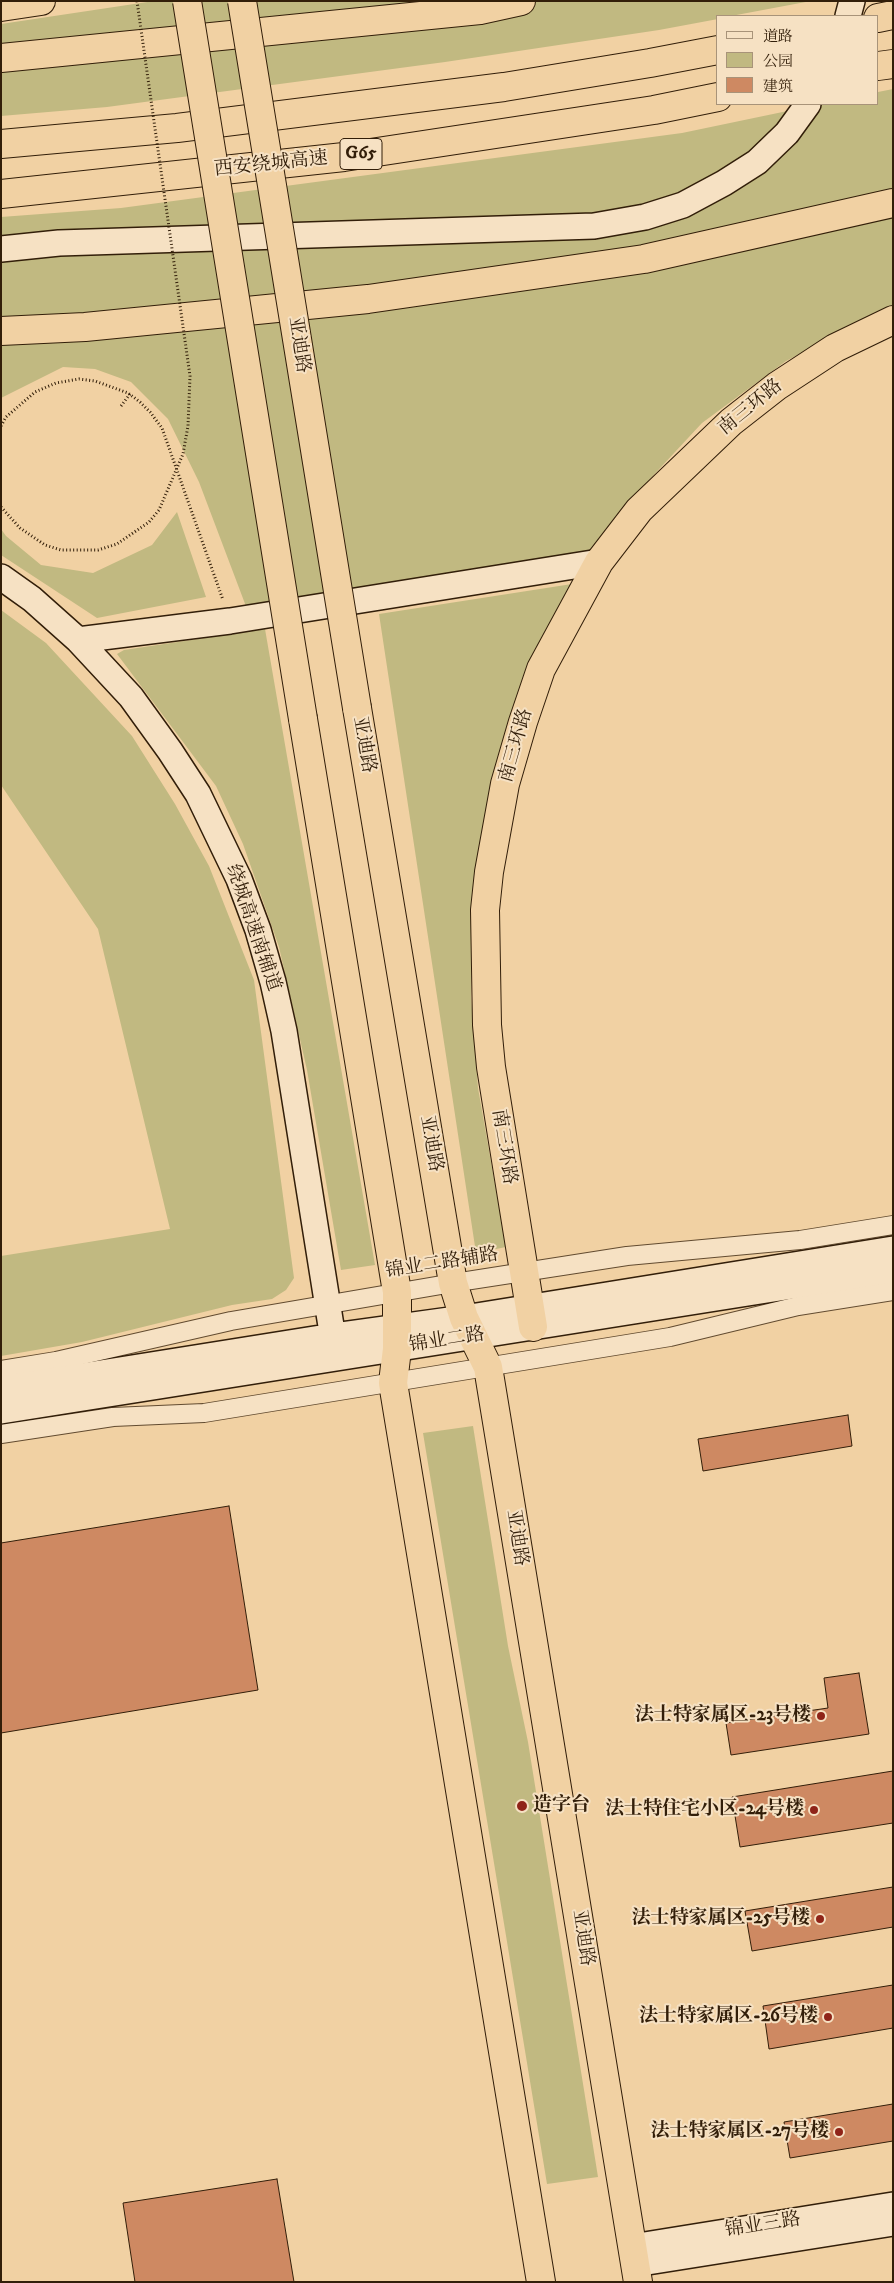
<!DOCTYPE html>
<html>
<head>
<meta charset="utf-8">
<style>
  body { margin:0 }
  #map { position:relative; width:894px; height:2283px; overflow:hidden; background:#f1d1a3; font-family:"IM FELL DW Pica","Noto Serif SC",serif }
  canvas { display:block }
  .frame { position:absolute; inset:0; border:2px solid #321e09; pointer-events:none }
  .legend { position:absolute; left:716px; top:15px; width:162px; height:90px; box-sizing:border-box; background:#f6e1c3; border:1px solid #a89379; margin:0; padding:6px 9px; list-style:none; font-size:15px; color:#321e09 }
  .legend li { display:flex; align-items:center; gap:10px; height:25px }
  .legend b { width:25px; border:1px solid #a89379 }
</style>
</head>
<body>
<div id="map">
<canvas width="894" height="2283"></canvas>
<div class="frame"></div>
<ul class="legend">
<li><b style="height:6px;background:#f6e1c3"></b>道路</li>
<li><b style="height:14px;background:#c1b981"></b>公园</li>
<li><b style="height:14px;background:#ce8962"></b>建筑</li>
</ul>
</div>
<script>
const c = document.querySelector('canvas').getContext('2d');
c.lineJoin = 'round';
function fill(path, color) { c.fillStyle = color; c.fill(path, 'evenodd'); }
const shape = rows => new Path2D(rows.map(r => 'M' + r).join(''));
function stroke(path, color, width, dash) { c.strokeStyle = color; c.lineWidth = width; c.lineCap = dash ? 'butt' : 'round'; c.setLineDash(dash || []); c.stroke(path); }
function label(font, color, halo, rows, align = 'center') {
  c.font = font + ' "IM FELL DW Pica","Noto Serif SC",serif'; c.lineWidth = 4; c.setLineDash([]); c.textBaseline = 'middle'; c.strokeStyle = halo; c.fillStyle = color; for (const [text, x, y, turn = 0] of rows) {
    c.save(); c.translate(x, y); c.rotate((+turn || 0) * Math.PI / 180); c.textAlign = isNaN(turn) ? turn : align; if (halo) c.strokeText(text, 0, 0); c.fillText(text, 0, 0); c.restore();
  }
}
const green = shape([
  [154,1,811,1,731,16,718,16,718,19,659,30,445,62,107,107,1,116,1,24],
  [893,89,893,305,786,361,702,423,622,509,593,553,247,609,199,482,168,419,131,382,95,369,63,367,1,398,1,217,121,208,682,133,821,104,878,104,878,92],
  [177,512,206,597,97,618,1,555,1,529,6,536,41,565,93,573,152,545],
  [572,584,500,757,482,833,472,910,471,997,478,1088,506,1247,476,1253,379,614],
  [1,610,46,643,132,736,175,804,209,866,254,980,294,1278,286,1290,272,1299,232,1305,82,1342,1,1356,1,1256,170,1229,98,929,1,785],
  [265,629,375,1265,341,1270,307,1070,279,947,243,844,216,786,117,654,124,650],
  [473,1426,508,1646,528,1742,598,2177,547,2184,423,1433]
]);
const building = shape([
  [848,1415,852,1446,703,1471,698,1439,848,1415],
  [229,1506,258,1690,1,1733,1,1543,229,1506],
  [859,1673,869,1734,731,1755,726,1723,828,1708,824,1678,859,1673],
  [893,1771,893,1823,740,1847,732,1797,893,1771],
  [893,1887,893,1927,752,1951,745,1911,893,1887],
  [893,1985,893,2028,769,2049,763,2006,893,1985],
  [893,2104,893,2141,790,2158,784,2122,893,2104],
  [277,2179,294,2282,135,2282,123,2203,277,2179]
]);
const path = shape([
  [121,406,130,394],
  [1,426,6,417,35,392,56,383,79,379,95,381,128,393,140,402,150,412,162,428,223,600]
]);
const street = shape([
  [1,1370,56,1361,231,1321,453,1283,627,1256,800,1240,893,1225],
  [1,1434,113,1417,204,1413,290,1399,670,1337,798,1306,893,1291]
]);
const secondary = shape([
  [848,16,852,1],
  [1,249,59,243,594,226,645,217,683,205,724,183,757,162,787,133,808,104],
  [1,577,32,599,78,640,131,697,170,751,198,794,239,879,258,930,273,982,284,1031,335,1351],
  [78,640,230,621,599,562],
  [1,1389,333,1336,464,1318,893,1249],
  [1,1411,893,1270],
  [632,2247,893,2205],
  [635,2264,893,2223]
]);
const highway = shape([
  [1,7,41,1],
  [878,18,893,15],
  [1,58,480,10,521,1],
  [878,66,893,64],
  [1,144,177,128,504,87,650,63,718,50],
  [1,194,344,157,654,110,718,97],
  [1,331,85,327,368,299,644,259,893,203],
  [357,708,453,1283,464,1318,488,1367,638,2282],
  [303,719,397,1292,397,1349,393,1383,541,2282],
  [533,1327,491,1067,487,1025,485,910,489,872,505,784,523,722,541,669,599,562,639,510,731,422,777,386,835,348,893,320]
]);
const pathBridge = shape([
  [1,507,20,528,45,545,61,550,98,550,117,544,149,522,159,510,183,454,188,426,190,376,137,1]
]);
const highwayBridge = shape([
  [187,1,303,719],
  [242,1,357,708]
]);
const markers = [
  [821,1716,5,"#8f2418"],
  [522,1806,6,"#8f2418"],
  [814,1810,5,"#8f2418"],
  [820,1919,5,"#8f2418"],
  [828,2017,5,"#8f2418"],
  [839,2132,5,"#8f2418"]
];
const shields = [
  [361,154,42]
];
const shieldNames = [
  ["G65",361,154]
];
const streetNames = [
  ["西安绕城高速",271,165,-6],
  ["亚迪路",298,345,81],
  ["南三环路",751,408,-39],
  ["亚迪路",363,745,80],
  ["南三环路",517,746,-74],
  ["绕城高速南辅道",252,928,71],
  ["亚迪路",430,1144,80],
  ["南三环路",503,1147,81],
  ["锦业二路辅路",442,1264,-9],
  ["锦业二路",447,1341,-9],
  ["亚迪路",516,1538,81],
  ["亚迪路",582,1938,81],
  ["锦业三路",763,2226,-9]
];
const poiNames = [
  ["法士特家属区-23号楼",811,1716],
  ["造字台",533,1806,"left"],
  ["法士特住宅小区-24号楼",804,1810],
  ["法士特家属区-25号楼",810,1919],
  ["法士特家属区-26号楼",818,2017],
  ["法士特家属区-27号楼",829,2132]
];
fill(green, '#c1b981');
fill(building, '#ce8962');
stroke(building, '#321e09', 1);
stroke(street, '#624b30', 20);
stroke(secondary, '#321e09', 28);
stroke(highway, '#321e09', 30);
stroke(path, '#321e09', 3, [1, 2.5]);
stroke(street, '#f6e1c3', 18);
stroke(secondary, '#f6e1c3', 25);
stroke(highway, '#f1d1a3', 28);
stroke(highwayBridge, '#321e09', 30, []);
stroke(pathBridge, '#321e09', 3, [1, 2.5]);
stroke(highwayBridge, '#f1d1a3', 28);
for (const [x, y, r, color] of markers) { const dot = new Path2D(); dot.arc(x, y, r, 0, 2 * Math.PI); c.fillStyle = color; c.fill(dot); stroke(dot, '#f6e1c3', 2); }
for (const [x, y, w] of shields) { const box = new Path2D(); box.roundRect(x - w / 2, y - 15.5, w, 31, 4); c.fillStyle = '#f6e1c3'; c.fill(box); stroke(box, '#321e09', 1); }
label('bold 18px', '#321e09', null, shieldNames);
label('19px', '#321e09', '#f6e1c3', streetNames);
label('bold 19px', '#321e09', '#f6e1c3', poiNames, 'right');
</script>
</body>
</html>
